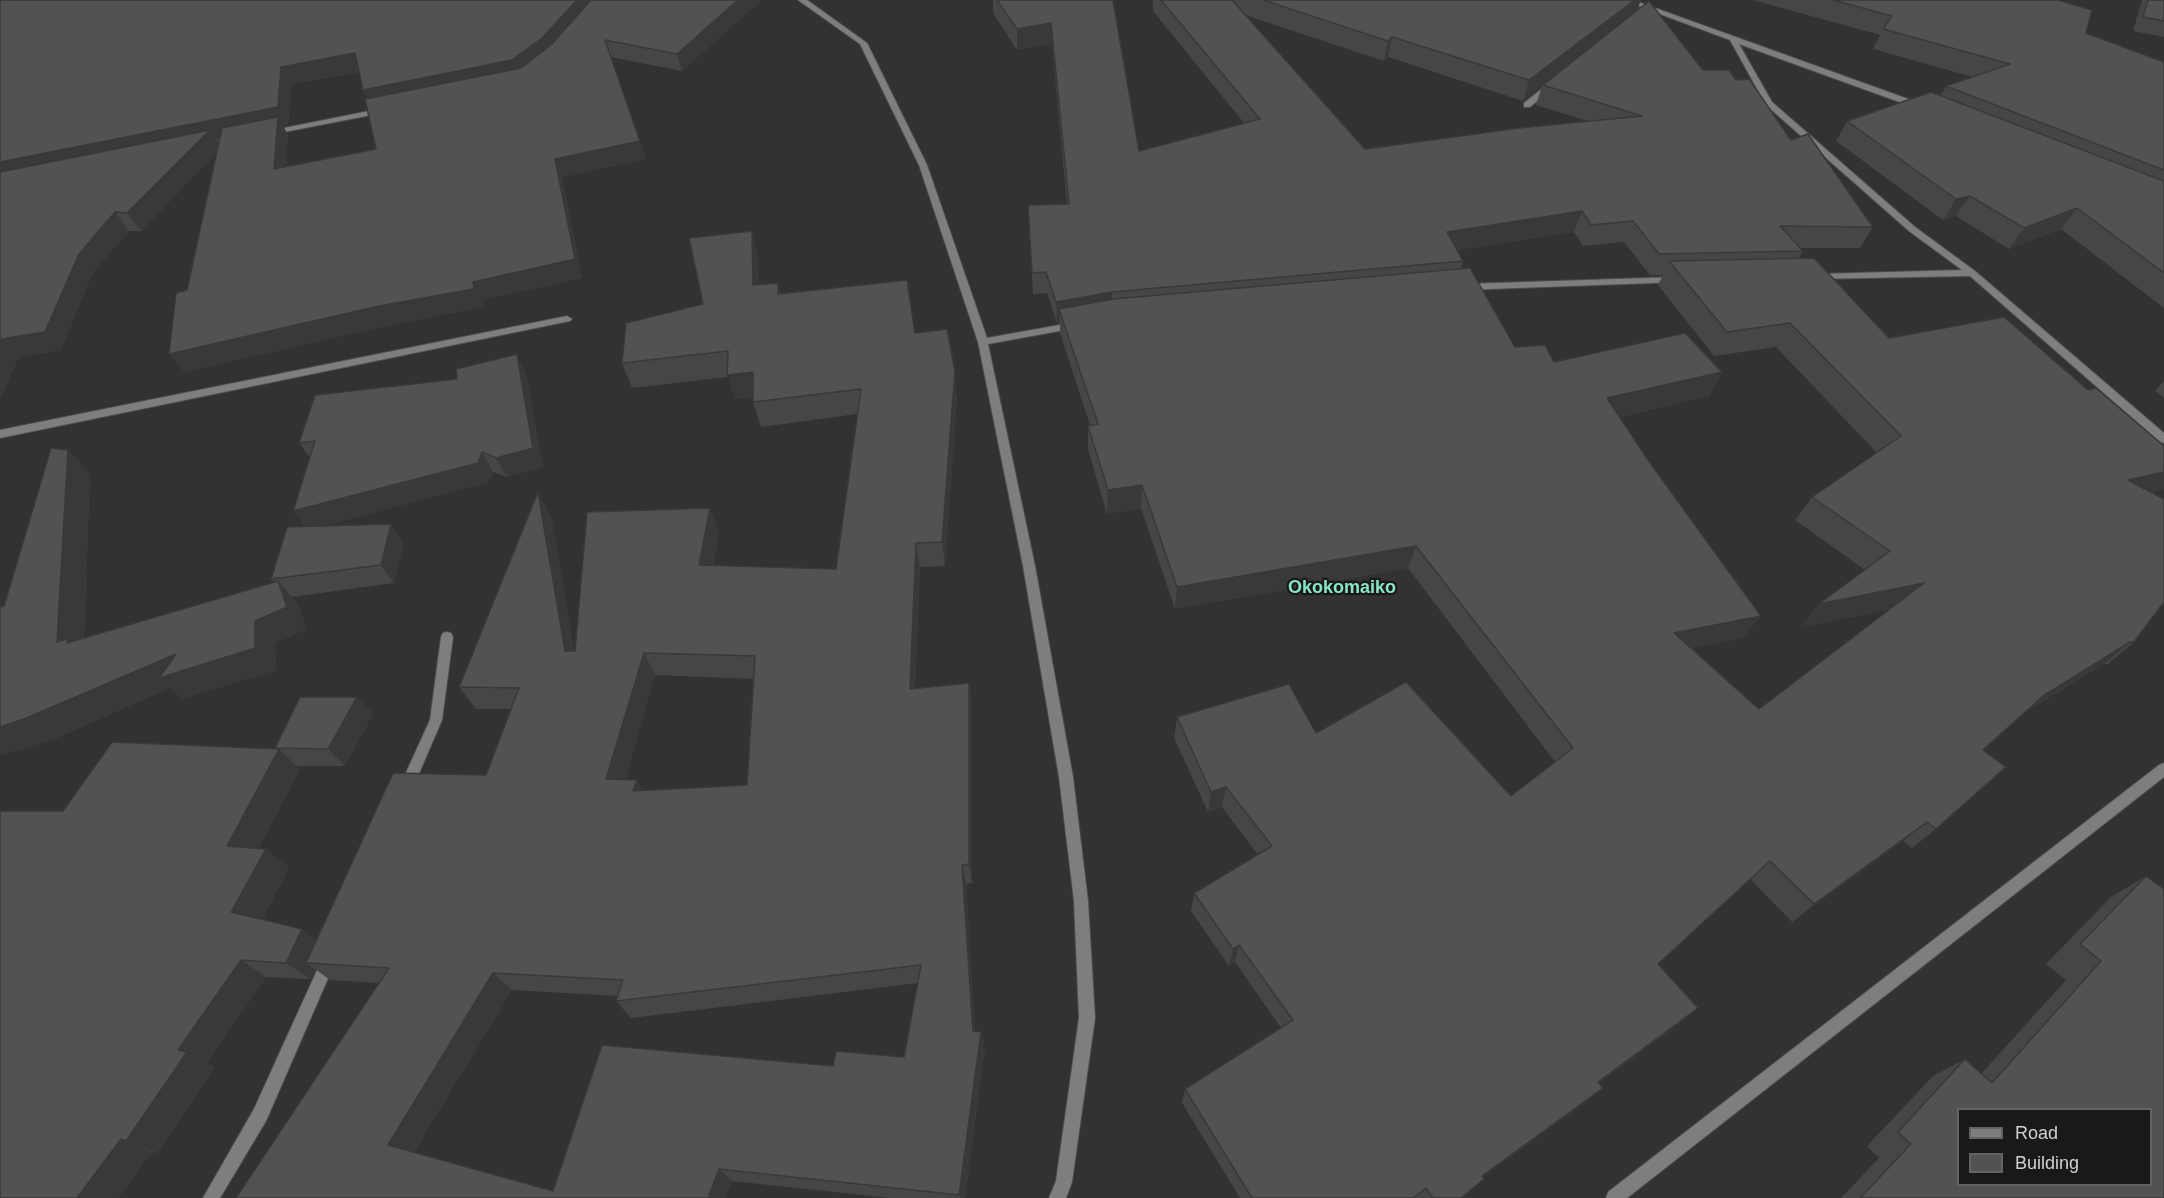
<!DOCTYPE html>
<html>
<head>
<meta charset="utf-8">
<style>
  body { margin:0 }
  #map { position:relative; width:2164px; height:1198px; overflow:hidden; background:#333132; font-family:Helvetica,sans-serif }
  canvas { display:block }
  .legend { position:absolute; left:1957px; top:1108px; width:195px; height:78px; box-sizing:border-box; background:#1a191a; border:2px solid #646364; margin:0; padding:8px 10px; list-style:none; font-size:18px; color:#d2d1d2 }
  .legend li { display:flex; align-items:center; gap:12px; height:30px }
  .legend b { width:30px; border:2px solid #646364 }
</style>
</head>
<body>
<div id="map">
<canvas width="2164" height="1198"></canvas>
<ul class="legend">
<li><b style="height:8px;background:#807d7f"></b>Road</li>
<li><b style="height:16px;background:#535153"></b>Building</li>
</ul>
</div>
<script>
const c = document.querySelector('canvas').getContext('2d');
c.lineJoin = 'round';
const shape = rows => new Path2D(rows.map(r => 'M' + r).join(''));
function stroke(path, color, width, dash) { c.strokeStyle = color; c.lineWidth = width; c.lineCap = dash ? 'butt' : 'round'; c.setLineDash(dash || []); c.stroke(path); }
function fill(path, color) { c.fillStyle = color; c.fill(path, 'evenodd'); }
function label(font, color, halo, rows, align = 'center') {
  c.font = font + ' Helvetica,sans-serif'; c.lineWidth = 4.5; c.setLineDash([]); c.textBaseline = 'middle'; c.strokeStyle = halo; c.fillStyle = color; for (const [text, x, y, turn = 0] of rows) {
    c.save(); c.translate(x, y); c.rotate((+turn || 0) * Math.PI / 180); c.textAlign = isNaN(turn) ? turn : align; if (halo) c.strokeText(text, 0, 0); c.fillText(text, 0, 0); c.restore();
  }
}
const minor = shape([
  [798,0,807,0,867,43,927,165,987,338,1076,322,1081,325,1076,328,988,344,1035,566,1073,777,1088,901,1095,1018,1072,1182,1066,1198,1049,1198,1056,1181,1079,1018,1074,901,1059,777,1023,566,978,342,919,165,860,44,798,0],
  [1622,0,1633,0,1922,104,1922,108,1916,108,1739,44,1772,102,1915,227,1975,271,2164,433,2164,443,2160,442,1970,276,1814,279,1814,275,1817,274,1962,270,1909,231,1766,105,1730,40,1622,0],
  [1549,83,1556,85,1530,107,1524,107,1524,103,1549,83],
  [384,108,387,108,387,112,269,135,265,133,269,131,384,108],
  [1677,277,1682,280,1680,282,1463,290,1458,287,1463,284,1677,277],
  [567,316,572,319,570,321,0,438,0,430,567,316],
  [447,632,451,633,453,637,442,720,411,792,406,794,401,792,399,788,430,720,441,637,443,633,447,632],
  [2164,763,2164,777,1627,1198,1606,1198,1608,1192,2159,765,2164,763],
  [329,953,334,955,336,960,266,1121,220,1198,203,1198,254,1109,324,955,329,953]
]);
const wall = shape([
  [0,0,762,0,682,71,611,57,646,159,562,177,582,278,482,300,483,307,390,325,184,372,187,290,216,153,141,231,129,231,93,272,61,350,19,357],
  [359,72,363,90,367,99,376,149,286,166,288,135,283,126,288,124,291,84],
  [993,0,1113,0,1139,151,1244,123,1153,11,1153,0,1641,0,1636,11,1703,70,1736,80,1791,140,1873,227,1860,248,1800,248,1803,251,1798,259,1889,338,2088,390,2164,446,2164,489,2152,493,2164,499,2164,604,2163,603,2134,642,2108,664,2104,664,2022,714,1983,750,1936,829,1912,848,1903,841,1792,922,1750,879,1658,964,1698,1008,1679,1024,1599,1083,1603,1088,1586,1102,1483,1177,1462,1198,1240,1198,1182,1103,1185,1089,1281,1028,1235,962,1229,966,1191,911,1194,893,1258,855,1222,807,1208,812,1174,738,1177,717,1316,733,1511,796,1555,762,1408,568,1175,609,1141,508,1107,514,1088,449,1088,426,1090,425,1060,333,1060,322,1057,323,1047,293,1033,294,1028,205,1067,204,1052,44,1017,50,993,13],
  [1245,15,1384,61,1388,57,1523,101,1542,86,1536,105,1587,121,1365,149],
  [1574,232,1583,246,1624,242,1650,275,1663,275,1658,285,1714,356,1776,347,1877,453,1812,497,1795,520,1865,570,1819,604,1801,627,1891,609,1759,709,1692,648,1744,638,1619,417,1709,396,1722,372,1554,362,1515,347,1461,268,1463,261,1457,250],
  [1753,0,2058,0,2086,33,2164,62,2164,308,2061,229,2009,249,1956,216,1943,220,1836,141,1847,121,1941,95,1946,86,1973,77,1873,49,1880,35],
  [2142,0,2164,0,2164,37,2133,31],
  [758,256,759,285,778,283,780,294,915,333,957,396,945,566,920,567,915,688,969,683,972,705,972,883,966,884,975,1031,981,1032,985,1047,965,1198,890,1198,732,1181,725,1198,236,1198,379,983,330,980,315,969,310,979,266,977,207,1063,215,1067,158,1153,152,1152,118,1198,0,1198,63,811,275,748,357,697,373,714,345,766,297,766,300,769,259,848,266,849,289,868,262,919,317,940,486,775,511,709,476,709,459,687,551,516,574,651,719,531,713,566,836,569,857,414,761,427,753,402,753,397,735,399,728,377,632,388,622,363,703,304],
  [655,675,753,679,747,785,643,791,625,779],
  [918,983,904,1057,833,1066,553,1191,414,1152,512,990,618,996,616,1001,631,1018],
  [526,374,543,467,507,477,493,472,489,482,323,526,404,543,394,583,292,597,297,603,307,629,275,643,276,670,182,699,170,688,52,740,68,450,90,474,84,638,274,582,271,579,305,527,293,511,310,458,299,443],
  [2164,381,2164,398,2155,391],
  [2146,876,2164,1198,1841,1198,1879,1158,1867,1146,1933,1076,1965,1059,1981,1074,2066,980,2046,964,2111,897]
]);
const shadedWall = shape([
  [577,0,598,0,519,78,372,108,363,90],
  [738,0,762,0,682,71,677,54],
  [1635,0,1641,0,1636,13,1543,85,1542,86,1523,101,1529,80],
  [1051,23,1052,44,1017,50,1017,29],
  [1392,37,1388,57,1384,61,1388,41],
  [355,53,363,71,291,84,288,124,283,126,288,135,285,187,274,169,277,127,216,139,222,148,141,231,127,213,0,183,0,162,281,67],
  [640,141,646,159,562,177,582,278,482,300,483,307,390,325,184,372,169,354,473,282,555,159],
  [1970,196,1956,216,1943,220,1956,199],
  [2077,208,2061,229,2009,249,2024,228],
  [1582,211,1574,232,1441,253,1447,232],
  [115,212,129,231,93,272,61,350,19,357,0,401,0,344,2,339],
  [752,231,758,256,760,310,753,285],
  [1112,292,1112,313,1059,309,1060,322,1057,323,1056,302],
  [517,354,526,374,543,467,507,477,496,458],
  [955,371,957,396,945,566,942,542],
  [753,372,760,396,735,399,727,375],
  [1722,372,1709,396,1595,422,1607,398],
  [68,450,90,474,83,652,57,642],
  [482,452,493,472,489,482,308,530,293,511],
  [2164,472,2164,489,2163,490,2105,503,2128,480],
  [1142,485,1141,508,1107,514,1108,490],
  [538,492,551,516,578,674,565,651],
  [710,508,719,531,708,589,699,565],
  [391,524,404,543,394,583,381,565],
  [916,543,920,567,914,711,910,689],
  [1416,546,1408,568,1175,609,1177,587],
  [278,581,297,603,307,629,275,643,276,670,182,699,170,688,52,740,0,756,0,727],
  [1924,583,1904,606,1801,627,1819,604],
  [1761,616,1744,638,1659,655,1674,633],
  [2130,642,2104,664,2018,717,2043,696],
  [644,653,655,675,620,800,606,779],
  [969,683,972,705,972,883,969,864],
  [357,697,373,714,345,766,328,749],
  [279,749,300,769,251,864,227,846],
  [637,780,649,800,633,791],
  [1226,787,1222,807,1208,812,1211,792],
  [1927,822,1903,841,1792,922,1814,904],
  [266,849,289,868,256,929,231,912],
  [962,865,966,884,976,1047,973,1031],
  [302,929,325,946,306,963,315,969,310,979,286,963],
  [1239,945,1235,962,1229,966,1233,949],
  [241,960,266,977,207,1063,215,1067,158,1153,126,1141,178,1050],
  [493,973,512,990,411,1157,388,1145],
  [1698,1008,1679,1024,1581,1096,1598,1082],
  [981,1032,985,1047,965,1198,961,1198,959,1195],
  [1603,1088,1586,1102,1469,1187,1482,1176],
  [121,1139,152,1152,118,1198,77,1198],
  [719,1169,732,1181,725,1198,708,1198]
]);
const building = shape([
  [0,0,577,0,542,38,512,60,363,90,355,53,281,67,278,107,0,162,0,0],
  [591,0,738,0,677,54,605,40,640,141,555,159,575,259,473,282,474,289,379,306,169,354,176,293,187,290,222,128,278,117,274,169,376,149,365,99,521,68,551,45,591,0],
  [997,0,1113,0,1139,151,1260,119,1161,0,1232,0,1365,149,1519,128,1642,116,1543,85,1649,1,1703,70,1729,70,1736,80,1749,79,1791,140,1808,134,1873,227,1780,226,1803,251,1659,254,1633,221,1591,225,1582,211,1447,232,1463,261,1112,292,1056,302,1046,272,1032,273,1028,205,1069,204,1051,23,1017,29,997,0],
  [1263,0,1635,0,1529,80,1392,37,1388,41,1263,0],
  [1833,0,2058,0,2092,10,2086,33,2164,62,2164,170,1946,86,2010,64,1883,29,1892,16,1833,0],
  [2148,0,2164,0,2164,21,2143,17,2148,0],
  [1931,92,2164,181,2164,273,2077,208,2024,228,1970,196,1956,199,1847,121,1931,92],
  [210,130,127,213,115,212,79,254,45,332,2,339,0,344,0,172,210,130],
  [752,231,753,285,778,283,778,294,907,280,915,333,947,329,955,371,942,542,916,543,910,689,969,683,969,864,962,865,973,1031,981,1032,959,1195,719,1169,708,1198,236,1198,389,968,306,963,393,773,486,775,519,688,459,687,538,492,565,651,575,651,587,512,710,508,699,565,836,569,861,389,753,402,753,372,727,375,728,351,622,363,626,323,703,304,689,238,752,231],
  [644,653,755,656,747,785,633,791,637,780,606,779,644,653],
  [921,965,904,1057,836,1051,833,1066,602,1045,553,1191,388,1145,493,973,623,980,616,1001,921,965],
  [1814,258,1889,338,2004,317,2088,390,2096,388,2164,446,2164,472,2128,480,2164,499,2164,602,2134,642,2130,642,2043,696,1983,750,2006,767,1936,829,1927,822,1814,904,1770,861,1658,964,1698,1008,1598,1082,1603,1088,1482,1176,1484,1179,1461,1198,1433,1198,1426,1188,1413,1198,1252,1198,1185,1089,1293,1020,1239,945,1233,949,1194,893,1272,846,1226,787,1211,792,1177,717,1289,684,1316,733,1406,682,1511,796,1573,748,1416,546,1177,587,1142,485,1108,490,1088,426,1098,424,1059,309,1113,299,1470,268,1515,347,1545,345,1554,362,1685,333,1722,372,1607,398,1648,460,1761,616,1674,633,1759,709,1924,583,1819,604,1890,551,1812,497,1901,436,1790,323,1727,332,1669,261,1814,258],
  [517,354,533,448,496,458,482,452,478,463,293,511,315,441,299,443,315,395,457,379,456,369,517,354],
  [51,448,68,450,57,642,67,639,67,643,278,581,287,607,255,621,255,648,159,678,176,654,24,719,0,727,0,607,4,606,51,448],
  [391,524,381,565,271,579,287,527,391,524],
  [300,697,357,697,328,749,275,748,300,697],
  [112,742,279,749,227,846,266,849,231,912,302,929,286,963,241,960,178,1050,187,1052,126,1141,121,1139,77,1198,0,1198,0,811,63,811,112,742],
  [2146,876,2164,889,2164,1198,1860,1198,1911,1144,1898,1132,1965,1059,1992,1083,2101,961,2080,944,2146,876],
  [1959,1110,2151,1110,2151,1185,1959,1185,1959,1110]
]);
const neighbourhoodNames = [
  ["Okokomaiko",1342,588]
];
stroke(minor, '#4e4d4e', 2);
fill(minor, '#807d7f');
fill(wall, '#474647');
fill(shadedWall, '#3a393a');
fill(building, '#535153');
stroke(building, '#3a393a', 1.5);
label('bold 18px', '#88e5c7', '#1a191a', neighbourhoodNames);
</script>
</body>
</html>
